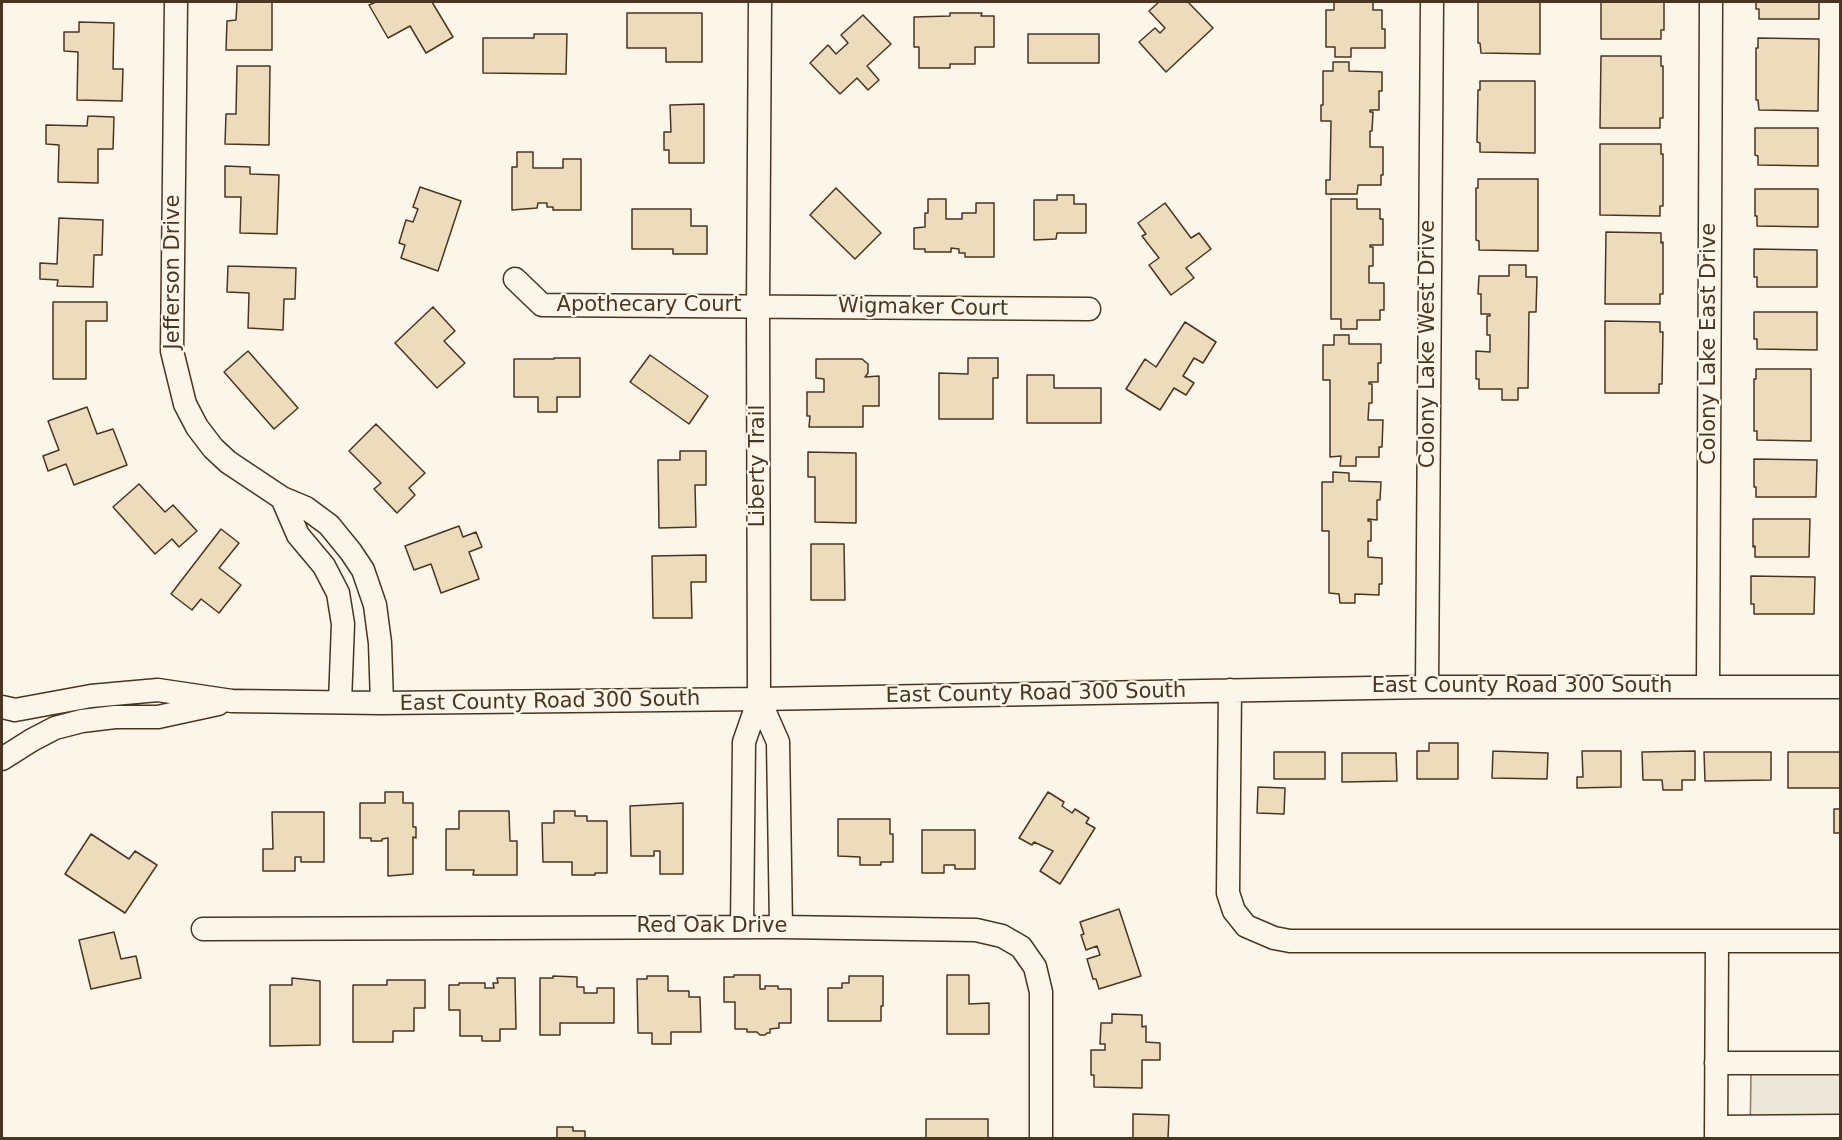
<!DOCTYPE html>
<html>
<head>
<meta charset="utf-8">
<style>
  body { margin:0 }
  #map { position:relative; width:1842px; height:1140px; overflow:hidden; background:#fbf6e9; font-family:"DejaVu Sans",sans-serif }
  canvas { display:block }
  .frame { position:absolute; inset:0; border:3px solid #4a3520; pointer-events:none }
</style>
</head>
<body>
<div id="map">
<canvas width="1842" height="1140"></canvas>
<div class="frame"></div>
</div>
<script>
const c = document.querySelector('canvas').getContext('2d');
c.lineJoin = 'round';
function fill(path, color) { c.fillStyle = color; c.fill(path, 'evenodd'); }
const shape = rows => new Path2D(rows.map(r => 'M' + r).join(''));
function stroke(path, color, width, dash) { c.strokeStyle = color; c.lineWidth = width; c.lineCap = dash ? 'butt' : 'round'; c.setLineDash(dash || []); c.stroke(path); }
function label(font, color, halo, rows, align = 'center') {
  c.font = font + ' "DejaVu Sans",sans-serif'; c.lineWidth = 4.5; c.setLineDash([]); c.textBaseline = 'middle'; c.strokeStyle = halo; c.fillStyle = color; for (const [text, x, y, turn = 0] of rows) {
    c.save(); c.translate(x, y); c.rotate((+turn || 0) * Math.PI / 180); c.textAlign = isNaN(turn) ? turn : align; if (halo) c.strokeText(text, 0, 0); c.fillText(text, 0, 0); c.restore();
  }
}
const parking = shape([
  [1751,1073,1840,1073,1840,1138,1750,1138,1751,1073]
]);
const building = shape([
  [237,2,272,2,272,50,226,50,227,21,236,20,237,2],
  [376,2,432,2,453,37,426,53,410,26,388,38,369,5,376,2],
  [1159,2,1188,2,1213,28,1166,72,1139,42,1155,28,1160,33,1165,28,1149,11,1159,2],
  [1334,2,1373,2,1373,10,1382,10,1382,29,1385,29,1385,48,1351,48,1351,57,1335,57,1335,47,1326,47,1326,10,1334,10,1334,2],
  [1478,2,1540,2,1540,54,1481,53,1480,43,1478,43,1478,2],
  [1601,2,1664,2,1664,30,1661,30,1661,39,1601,39,1601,2],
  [1756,2,1819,2,1819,19,1759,19,1759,9,1756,9,1756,2],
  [627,13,702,13,702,62,666,62,666,48,627,48,627,13],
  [950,13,982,13,981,16,994,16,994,47,975,47,975,64,950,64,950,68,919,68,919,47,914,47,914,17,950,16,950,13],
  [863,15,891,44,867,66,879,80,868,90,857,78,840,94,810,63,828,45,836,54,848,43,841,35,863,15],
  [79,22,114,23,113,69,123,69,122,101,77,100,78,52,64,51,64,32,79,32,79,22],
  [534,34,567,34,566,74,483,73,483,38,534,38,534,34],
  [1028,34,1099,34,1099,63,1028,63,1028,34],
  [1758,38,1819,39,1818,111,1759,110,1758,100,1756,100,1756,48,1758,48,1758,38],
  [1601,56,1661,56,1661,66,1663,66,1663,118,1660,118,1660,128,1600,128,1601,56],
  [1333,62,1349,62,1349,71,1382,72,1382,91,1379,91,1379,110,1370,110,1370,112,1373,112,1372,131,1370,131,1370,147,1383,147,1383,175,1381,175,1381,185,1358,185,1357,194,1326,194,1326,180,1330,180,1331,121,1321,121,1321,105,1323,105,1323,71,1333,71,1333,62],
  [237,66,270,66,269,145,225,144,226,114,236,114,237,66],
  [1480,81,1535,81,1535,153,1480,152,1480,143,1477,142,1478,90,1480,90,1480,81],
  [704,104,704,163,669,163,669,150,664,150,664,132,671,132,670,105,704,104],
  [88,116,114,117,113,149,98,149,98,183,58,182,59,145,46,144,46,125,87,126,88,116],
  [1755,128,1818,128,1818,166,1758,165,1758,156,1755,155,1755,128],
  [1600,144,1661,144,1661,154,1663,154,1663,206,1660,206,1660,216,1600,215,1600,144],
  [517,152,533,152,533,168,563,168,563,159,581,159,581,210,553,210,553,207,547,207,547,203,538,203,537,208,512,210,512,167,517,167,517,152],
  [225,166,250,167,250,174,279,175,277,234,240,233,241,197,225,197,225,166],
  [1478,179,1538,179,1538,251,1479,250,1479,241,1476,240,1476,188,1478,188,1478,179],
  [420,187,461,201,438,271,401,258,405,245,399,243,406,220,413,222,418,209,413,207,420,187],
  [836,188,881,233,855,259,810,215,836,188],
  [1755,189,1818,189,1818,227,1757,226,1757,216,1755,216,1755,189],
  [1057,195,1074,195,1074,204,1086,204,1086,233,1057,233,1056,239,1034,240,1034,200,1057,200,1057,195],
  [928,199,946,199,946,219,962,219,962,213,976,213,976,203,994,203,994,257,965,257,965,253,959,253,959,249,951,248,951,252,925,252,925,249,914,249,914,228,925,227,925,213,928,213,928,199],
  [1331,199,1357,199,1357,209,1380,209,1380,219,1383,219,1383,245,1370,245,1370,247,1373,247,1373,266,1369,266,1369,283,1384,283,1384,310,1380,310,1380,320,1357,320,1357,329,1341,329,1341,319,1331,319,1331,199],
  [1165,203,1191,238,1199,233,1211,249,1186,268,1194,278,1171,295,1149,265,1159,258,1142,236,1146,234,1138,223,1165,203],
  [632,209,691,209,691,226,707,226,707,254,673,254,673,249,632,249,632,209],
  [59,218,103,220,102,255,94,255,93,287,57,286,58,280,40,279,40,263,57,264,59,218],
  [1606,232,1661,233,1661,243,1663,242,1663,294,1660,294,1660,304,1605,304,1606,232],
  [1754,249,1817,250,1817,287,1757,287,1757,277,1754,277,1754,249],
  [1509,265,1526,265,1526,277,1537,277,1536,312,1529,312,1528,388,1518,388,1518,400,1502,400,1502,389,1479,389,1479,379,1476,379,1476,351,1490,352,1490,335,1487,335,1487,316,1490,316,1490,314,1481,314,1481,294,1478,294,1479,276,1509,276,1509,265],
  [228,266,296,268,295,299,284,299,283,330,248,328,249,293,227,292,228,266],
  [53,302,107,302,107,321,86,321,86,379,53,379,53,302],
  [433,307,455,331,444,341,465,363,437,388,395,343,433,307],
  [1754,312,1817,312,1817,350,1757,349,1757,339,1754,339,1754,312],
  [1605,321,1660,322,1660,332,1663,332,1662,384,1659,384,1659,393,1605,393,1605,321],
  [1185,322,1216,342,1203,363,1194,358,1183,376,1194,383,1186,395,1174,388,1160,410,1126,389,1145,359,1156,367,1185,322],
  [1334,335,1349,335,1349,344,1381,344,1381,363,1378,363,1378,382,1369,382,1369,384,1372,384,1372,403,1369,403,1368,420,1383,420,1382,447,1379,447,1379,457,1356,457,1356,466,1340,466,1341,456,1330,457,1330,380,1323,380,1323,345,1334,345,1334,335],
  [248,351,298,408,274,429,224,372,248,351],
  [650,355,708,396,689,424,630,382,650,355],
  [554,358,580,358,580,397,557,397,557,412,538,412,538,397,514,397,514,359,554,359,554,358],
  [968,358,998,358,998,378,993,378,993,419,939,419,939,373,968,374,968,358],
  [816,359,862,359,868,364,868,373,865,377,879,376,879,406,863,406,863,427,809,427,810,416,807,416,807,392,824,392,824,379,816,378,816,359],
  [1756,369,1811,369,1811,441,1757,440,1757,431,1754,431,1754,379,1756,379,1756,369],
  [1027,375,1054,375,1054,388,1101,388,1101,423,1027,423,1027,375],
  [87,407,97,434,113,429,127,465,74,485,66,464,48,471,43,456,59,450,48,421,87,407],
  [376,424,425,473,409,488,415,495,397,513,374,489,381,483,349,451,376,424],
  [680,451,706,451,706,485,695,485,696,527,659,528,658,460,680,460,680,451],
  [808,452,856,453,856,523,815,522,815,477,808,477,808,452],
  [1754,459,1817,460,1816,497,1756,497,1756,487,1754,487,1754,459],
  [1333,472,1349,473,1349,481,1381,482,1380,500,1377,500,1377,520,1368,519,1368,521,1371,521,1371,541,1368,541,1368,557,1382,558,1382,584,1379,584,1379,595,1355,594,1355,603,1340,603,1339,594,1329,593,1329,531,1322,531,1322,482,1333,482,1333,472],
  [139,484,165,512,173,505,197,531,179,547,172,539,155,554,113,507,139,484],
  [1753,519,1810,519,1809,557,1755,557,1755,546,1753,547,1753,519],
  [459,526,463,537,476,532,482,547,469,552,479,579,441,593,431,564,414,570,405,546,459,526],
  [221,529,239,543,219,568,241,585,219,613,201,599,192,610,171,594,221,529],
  [811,544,844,544,845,600,811,600,811,544],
  [706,555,706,582,691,582,692,618,653,618,652,556,706,555],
  [1751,576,1815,577,1814,614,1754,614,1754,604,1751,604,1751,576],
  [1429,743,1458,743,1458,779,1417,779,1417,751,1429,751,1429,743],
  [1493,751,1548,753,1547,779,1492,778,1493,751],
  [1582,751,1621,751,1621,787,1577,788,1577,777,1583,777,1582,751],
  [1695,751,1695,780,1682,780,1682,790,1663,790,1662,780,1643,780,1642,752,1695,751],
  [1274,752,1325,752,1325,779,1274,779,1274,752],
  [1704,752,1771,752,1771,780,1705,781,1704,752],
  [1788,752,1840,752,1840,788,1788,788,1788,752],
  [1342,753,1396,753,1397,781,1342,782,1342,753],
  [1258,787,1285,788,1284,814,1257,813,1258,787],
  [385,792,403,792,403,803,413,803,413,827,416,827,416,838,413,837,413,874,388,876,388,838,382,839,382,841,371,841,371,838,360,838,360,803,385,803,385,792],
  [1048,792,1064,802,1062,806,1072,813,1075,809,1089,818,1086,823,1095,828,1060,884,1040,871,1053,851,1034,842,1032,845,1019,838,1048,792],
  [683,803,683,874,660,874,660,851,654,851,654,856,631,856,630,806,683,803],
  [1834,809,1840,809,1840,833,1834,833,1834,809],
  [459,811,509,811,510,841,517,841,517,875,473,875,474,870,446,870,446,829,459,829,459,811],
  [554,811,575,811,575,816,587,816,587,821,607,821,607,873,595,873,595,875,572,875,572,862,543,862,542,823,554,823,554,811],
  [272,812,324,812,324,862,301,862,301,857,295,857,295,871,263,871,263,849,273,849,272,812],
  [838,819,890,819,890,834,893,834,893,862,881,862,881,865,860,865,860,857,838,856,838,819],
  [922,830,975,830,975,869,955,869,955,865,944,865,944,873,922,873,922,830],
  [91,834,129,859,135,851,157,865,125,913,65,874,91,834],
  [1119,909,1141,976,1099,989,1096,979,1093,979,1087,959,1100,955,1097,946,1086,950,1081,935,1084,934,1080,922,1119,909],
  [114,932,121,959,136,956,141,978,91,989,79,940,114,932],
  [734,975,760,975,760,989,765,989,765,986,778,986,778,989,791,989,791,1023,779,1023,779,1028,770,1029,770,1033,767,1033,765,1035,760,1035,757,1032,747,1032,747,1029,735,1029,735,1002,724,1002,724,977,734,977,734,975],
  [947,975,969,975,969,1004,989,1003,989,1034,947,1034,947,975],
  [553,976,577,977,577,987,584,987,584,993,597,993,597,988,614,988,614,1023,560,1023,560,1035,540,1035,540,978,553,978,553,976],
  [647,976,668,976,668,991,689,991,689,997,700,997,701,1032,671,1032,671,1044,652,1044,652,1033,638,1033,637,979,647,979,647,976],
  [849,976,883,976,883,1006,881,1006,881,1021,828,1021,828,988,842,988,842,983,849,983,849,976],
  [292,978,320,981,320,1045,270,1046,270,985,292,985,292,978],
  [497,978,515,978,516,1029,500,1029,500,1041,482,1041,482,1036,460,1036,460,1010,449,1010,449,985,459,985,459,983,485,983,485,988,494,988,493,983,498,983,497,978],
  [387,980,425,980,425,1008,414,1008,414,1031,393,1031,393,1042,353,1042,353,985,387,985,387,980],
  [1112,1014,1142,1015,1142,1027,1146,1026,1146,1042,1160,1043,1160,1060,1142,1060,1142,1088,1094,1087,1094,1075,1091,1075,1091,1050,1105,1050,1105,1044,1100,1044,1101,1023,1112,1023,1112,1014],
  [1133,1114,1169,1115,1168,1138,1133,1138,1133,1114],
  [926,1119,988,1119,988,1138,926,1138,926,1119],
  [557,1127,573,1127,573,1131,585,1131,585,1138,557,1138,557,1127]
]);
const minor = shape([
  [176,2,172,351,185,404,197,427,213,448,228,462,282,498,306,508,329,525,351,552,363,570,375,605,380,643,382,703],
  [760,2,758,306,759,699,778,742,781,927],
  [515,279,542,305,1089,309],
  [282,498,298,535,324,566,338,593,343,624,340,702],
  [1708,686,1711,2],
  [1427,687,1432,2],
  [1230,690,1228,893,1234,911,1246,926,1274,938,1290,941,1840,941],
  [2,707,15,710,91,696,158,690,232,701,382,703,759,699,1427,687,1840,687],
  [2,759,32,740,55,728,82,721,115,717,158,717,218,704],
  [742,927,744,742,759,699],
  [203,929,781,927,976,930,1002,936,1021,947,1035,967,1041,992,1041,1138],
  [1716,1063,1840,1063],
  [1716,1127,1840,1126],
  [1716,1138,1717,941]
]);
const streetNames = [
  ["Jefferson Drive",174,272,-90],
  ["Apothecary Court",649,306],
  ["Wigmaker Court",923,308,1],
  ["Colony Lake West Drive",1429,344,-90],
  ["Colony Lake East Drive",1710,344,-90],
  ["Liberty Trail",759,466,-90],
  ["East County Road 300 South",1522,687],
  ["East County Road 300 South",1036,694,-1],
  ["East County Road 300 South",550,702,-1],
  ["Red Oak Drive",712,927]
];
fill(parking, '#ede7d9');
stroke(parking, '#887966', 1.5);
fill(building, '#ecdcbc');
stroke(building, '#4a3520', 1.5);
stroke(minor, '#4a3520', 25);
stroke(minor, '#fbf6e9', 22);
label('21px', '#4a3520', '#fbf6e9', streetNames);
</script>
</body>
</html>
